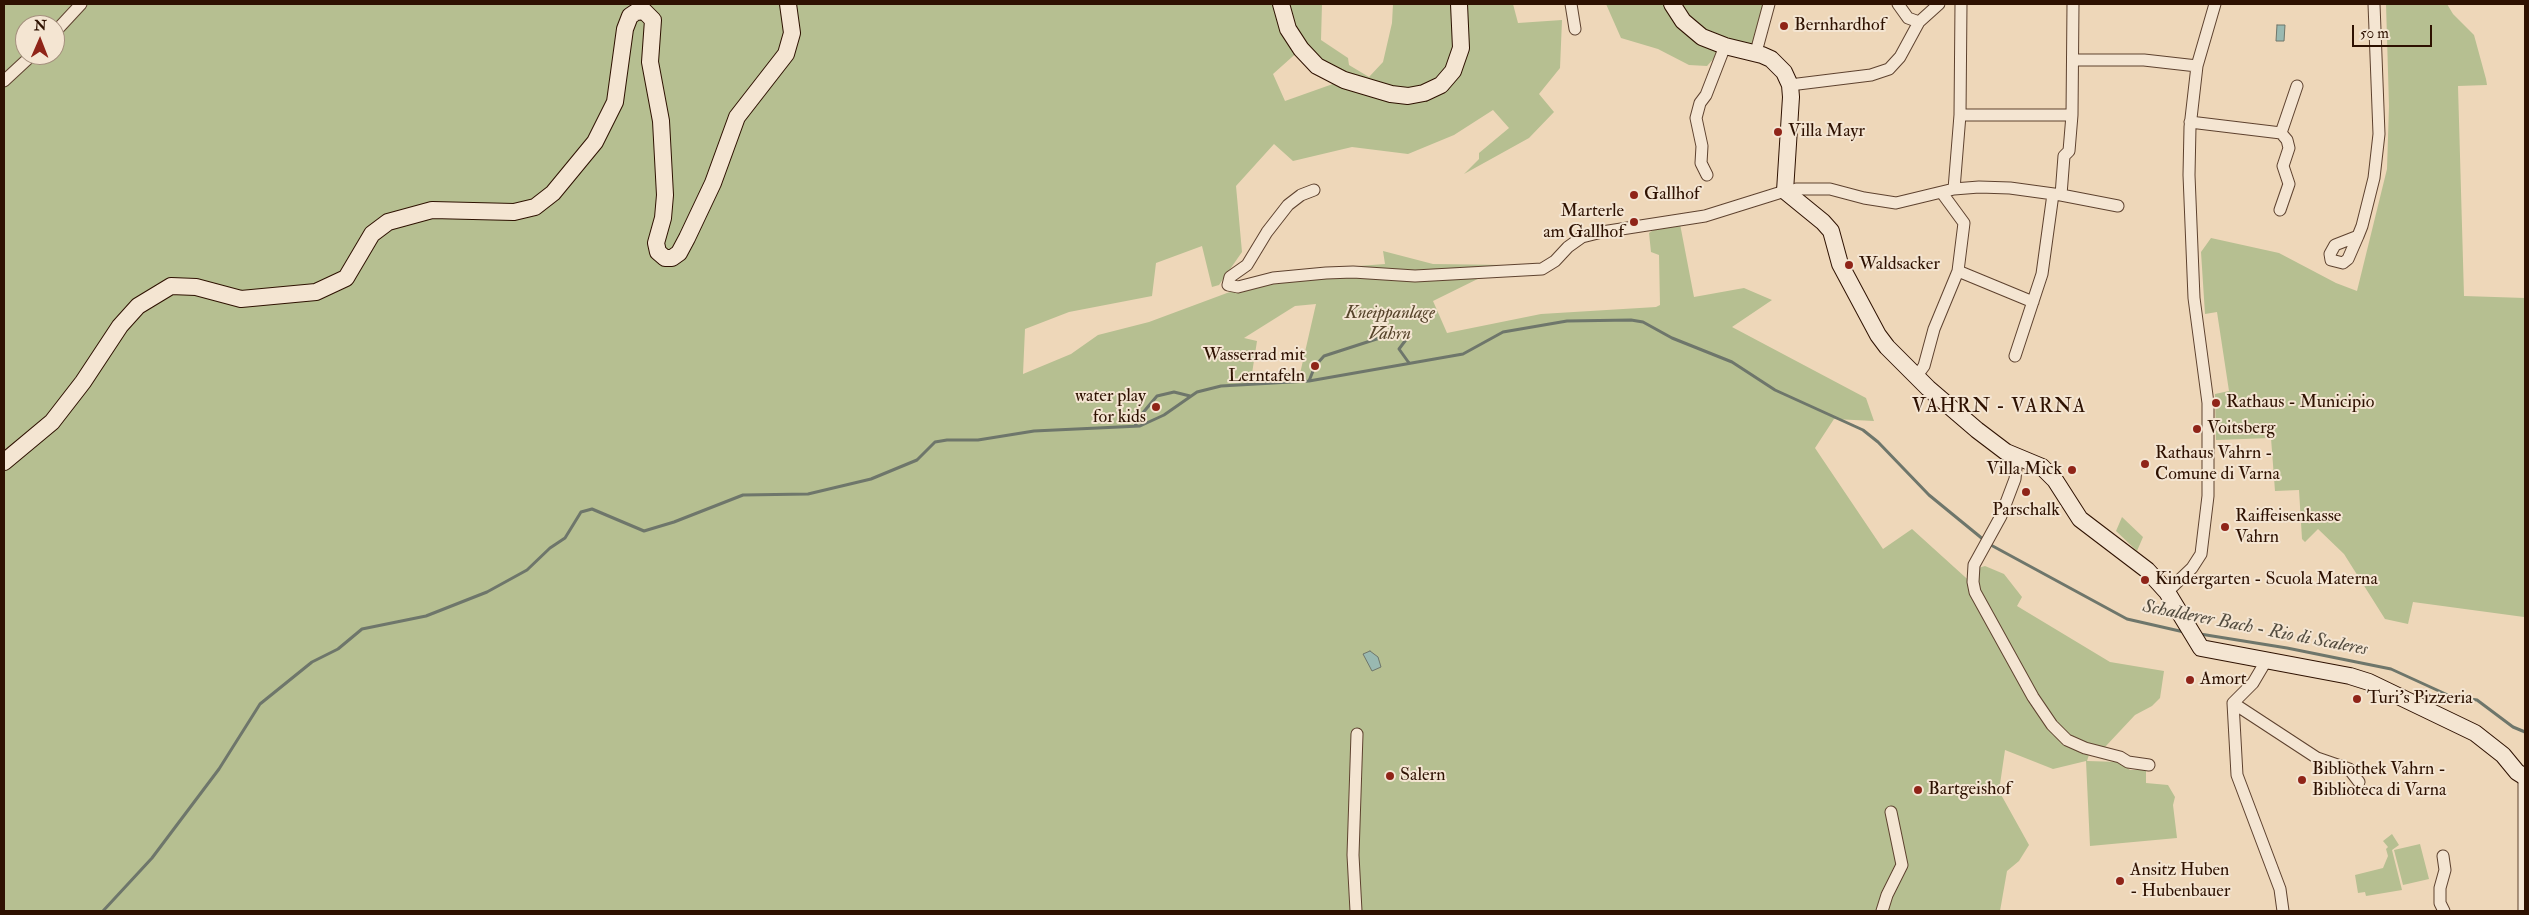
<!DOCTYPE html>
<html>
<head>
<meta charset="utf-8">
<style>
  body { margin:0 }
  #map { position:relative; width:2529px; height:915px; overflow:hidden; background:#eed7b9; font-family:"IM FELL Double Pica",serif }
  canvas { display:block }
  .frame { position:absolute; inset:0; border:5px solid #2e1101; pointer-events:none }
  .north { position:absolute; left:15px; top:15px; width:50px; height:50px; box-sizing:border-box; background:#f4e5d2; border:1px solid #a5907e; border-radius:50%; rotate:1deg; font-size:14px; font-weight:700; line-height:20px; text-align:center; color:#2e1101 }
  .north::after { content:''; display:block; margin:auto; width:18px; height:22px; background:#8f2418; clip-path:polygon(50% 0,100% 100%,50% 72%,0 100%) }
  .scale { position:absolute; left:2352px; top:25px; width:80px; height:22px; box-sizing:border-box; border:2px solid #2e1101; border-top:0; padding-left:6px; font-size:15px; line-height:18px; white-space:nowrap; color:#2e1101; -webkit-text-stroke:4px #f4e5d2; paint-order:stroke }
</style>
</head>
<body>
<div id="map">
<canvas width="2529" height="915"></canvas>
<div class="frame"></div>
<div class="north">N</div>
<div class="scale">50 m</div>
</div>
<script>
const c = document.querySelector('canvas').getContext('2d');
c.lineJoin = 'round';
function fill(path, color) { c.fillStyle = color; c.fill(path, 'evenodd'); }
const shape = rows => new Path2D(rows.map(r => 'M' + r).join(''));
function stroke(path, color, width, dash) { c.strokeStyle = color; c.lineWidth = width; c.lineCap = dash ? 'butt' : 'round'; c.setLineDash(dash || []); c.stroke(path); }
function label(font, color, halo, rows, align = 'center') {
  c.font = font + ' "IM FELL Double Pica",serif'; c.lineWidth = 4; c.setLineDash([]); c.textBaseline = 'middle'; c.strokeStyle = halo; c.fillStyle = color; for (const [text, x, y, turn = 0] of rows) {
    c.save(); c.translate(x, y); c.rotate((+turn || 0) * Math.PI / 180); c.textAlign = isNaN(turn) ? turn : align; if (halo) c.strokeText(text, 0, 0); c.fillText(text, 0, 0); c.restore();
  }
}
const green = shape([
  [4,4,1322,4,1321,40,1348,58,1349,65,1369,77,1383,62,1392,23,1393,4,1513,4,1518,23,1562,20,1560,68,1539,94,1554,112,1529,138,1464,174,1479,159,1479,153,1509,128,1493,110,1454,135,1408,154,1352,147,1293,161,1274,144,1236,186,1242,252,1219,285,1212,287,1202,246,1156,263,1152,296,1069,312,1025,329,1023,374,1071,354,1098,335,1149,322,1227,293,1306,270,1385,264,1383,251,1433,264,1506,265,1433,301,1447,333,1541,314,1656,307,1660,305,1659,255,1651,252,1649,233,1655,229,1680,224,1694,297,1744,288,1772,300,1732,327,1866,398,1874,421,1834,419,1815,448,1883,549,1912,529,1975,586,1978,568,1985,566,2004,574,2022,597,2017,606,2110,662,2164,671,2160,698,2152,706,2135,715,2105,747,2092,745,2087,761,2120,762,2130,770,2146,770,2146,783,2168,785,2175,797,2173,805,2177,838,2090,846,2086,761,2053,769,2005,750,1999,791,2029,845,2019,861,2007,871,2000,911,4,911],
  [25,25,55,25,55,55,25,55],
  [1301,49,1344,80,1285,101,1273,74],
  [1316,304,1299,378,1251,380,1257,341,1244,338,1295,306],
  [1606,4,1769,4,1756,52,1725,46,1707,66,1689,65,1658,49,1621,38],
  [2386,4,2447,4,2453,14,2474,35,2486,79,2487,85,2458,86,2464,296,2525,298,2524,617,2413,602,2408,624,2385,619,2344,554,2318,529,2305,542,2302,539,2299,490,2275,491,2271,438,2216,440,2215,394,2229,391,2217,312,2205,314,2201,252,2211,238,2279,253,2336,283,2357,291,2387,169,2389,106],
  [2122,517,2143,537,2137,551,2116,531],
  [2392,834,2399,845,2392,850,2402,890,2366,896,2365,892,2358,893,2355,875,2383,868,2388,856,2386,849,2388,847,2383,841],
  [2420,844,2429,879,2403,885,2394,850]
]);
const water = shape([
  [2277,25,2285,25,2284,41,2276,41,2277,25],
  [1370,651,1378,657,1381,667,1372,671,1363,654,1370,651]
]);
const stream = shape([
  [1406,334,1408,337,1399,349,1409,363],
  [1395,336,1397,339],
  [1309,381,1315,366,1324,356,1392,334],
  [1135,426,1141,415,1157,396,1174,392,1190,396],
  [1989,544,2127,619,2184,632],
  [2200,634,2287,648,2391,669,2450,696,2477,700,2513,727,2525,732],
  [103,911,152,858,219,769,260,704,312,662,338,649,362,629,426,616,487,592,527,570,550,548,565,538,581,512,592,509,644,531,674,522,743,495,808,494,871,479,917,460,935,442,947,440,978,440,1034,431,1140,426,1164,415,1197,392,1221,386,1309,381,1463,354,1503,332,1567,321,1631,320,1643,322,1672,338,1732,362,1775,390,1863,430,1878,442,1929,495,1984,540]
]);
const street = shape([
  [1571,4,1575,29],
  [1898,4,1908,18,1919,22],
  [55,32,81,4],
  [1756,52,1769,4],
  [2073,60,2144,60,2197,66],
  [4,81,32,55],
  [1790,85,1871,75,1889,69,1900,57,1919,22,1939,4],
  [1960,115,2072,115],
  [2190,122,2281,133,2297,86],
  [1707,175,1701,163,1702,146,1696,118,1700,103,1706,95,1725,46],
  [1954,189,1960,115,1961,4],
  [1314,190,1301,195,1288,205,1267,232,1247,265,1230,277,1228,285,1238,287,1273,278,1326,273,1353,272,1415,276,1542,269,1555,261,1568,247,1582,237,1602,232,1705,216,1785,191],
  [1942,193,1964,223,1958,271,2033,302],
  [2061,195,2064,156,2069,151,2072,115,2073,4],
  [1790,196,1796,189,1830,189,1864,198,1896,203,1954,189,1979,187,2010,188,2061,195,2118,206],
  [2280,210,2289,184,2283,166,2289,148,2287,140,2281,133],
  [2358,236,2335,245,2330,254,2331,260,2343,263,2348,259,2358,236,2362,226,2374,178,2379,134,2374,4],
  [2015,356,2042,274,2053,194],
  [1916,377,1924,366,1934,329,1958,271],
  [2017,457,2015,479,2001,516,1974,565,1973,582,1975,592,2033,697,2052,725,2067,740,2085,748,2120,757,2128,762,2149,765],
  [2167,592,2192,568,2201,554,2208,496,2208,403,2194,298,2189,175,2190,127,2197,66,2215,4],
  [2233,703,2237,775,2280,889,2283,911],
  [2233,703,2317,758,2349,769,2359,782],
  [2233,703,2253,683,2266,661],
  [2443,856,2445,870,2440,888,2440,903,2444,911],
  [1356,911,1353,855,1357,734],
  [1882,911,1887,895,1902,865,1891,812],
  [2524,911,2524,777]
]);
const secondary = shape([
  [1281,4,1288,29,1301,49,1317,66,1344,80,1391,94,1408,96,1424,93,1441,85,1453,71,1461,48,1459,4],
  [1672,4,1683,21,1702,37,1725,46,1762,55,1771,59,1784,72,1790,85,1791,97,1785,191,1823,222,1831,231,1840,264,1878,335,1887,347,1928,388,1977,430,2006,452,2042,467,2055,480,2080,519,2147,570,2167,592,2201,648,2350,676,2369,682,2475,733,2503,755,2517,772,2525,777],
  [4,462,52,422,83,382,120,326,138,306,171,286,196,287,241,299,316,292,346,278,372,234,388,222,432,210,514,212,535,207,553,193,595,142,615,102,625,29,630,16,636,12,644,11,653,20,650,62,661,121,665,195,663,218,656,243,658,252,665,258,672,258,679,253,687,238,713,183,737,117,786,54,792,33,788,4]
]);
const markers = [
  [1784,26,5,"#8f2418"],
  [1778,132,5,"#8f2418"],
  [1634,195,5,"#8f2418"],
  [1634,222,5,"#8f2418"],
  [1849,265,5,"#8f2418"],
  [1315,366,5,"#8f2418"],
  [2216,403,5,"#8f2418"],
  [1156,407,5,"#8f2418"],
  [2197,429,5,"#8f2418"],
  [2145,464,5,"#8f2418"],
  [2072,470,5,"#8f2418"],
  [2026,492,5,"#8f2418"],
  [2225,527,5,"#8f2418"],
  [2145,580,5,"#8f2418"],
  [2190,680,5,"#8f2418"],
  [2357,699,5,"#8f2418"],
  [1390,776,5,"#8f2418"],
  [2302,780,5,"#8f2418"],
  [1918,790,5,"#8f2418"],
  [2120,881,5,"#8f2418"]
];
const poiNames = [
  ["Bernhardhof",1794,26],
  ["Villa Mayr",1788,132],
  ["Gallhof",1644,195],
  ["Marterle",1624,212,"right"],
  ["am Gallhof",1624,233,"right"],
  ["Waldsacker",1859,265],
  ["Wasserrad mit",1305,356,"right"],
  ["Lerntafeln",1305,377,"right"],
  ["water play",1146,397,"right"],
  ["for kids",1146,418,"right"],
  ["Rathaus - Municipio",2226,403],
  ["Voitsberg",2207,429],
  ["Rathaus Vahrn -",2155,454],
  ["Comune di Varna",2155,475],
  ["Villa Mick",2062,470,"right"],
  ["Parschalk",2026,511,"center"],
  ["Raiffeisenkasse",2235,517],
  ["Vahrn",2235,538],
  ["Kindergarten - Scuola Materna",2155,580],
  ["Amort",2200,680],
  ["Turi's Pizzeria",2367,699],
  ["Bibliothek Vahrn -",2312,770],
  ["Biblioteca di Varna",2312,791],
  ["Salern",1400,776],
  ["Bartgeishof",1928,790],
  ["Ansitz Huben",2130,871],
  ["- Hubenbauer",2130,892]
];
const parkNames = [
  ["Kneippanlage",1390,314],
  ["Vahrn",1390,335]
];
const waterNames = [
  ["Schalderer Bach - Rio di Scaleres",2255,629,11]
];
const quarterNames = [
  ["VAHRN - VARNA",1999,408]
];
fill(green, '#b6bf91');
fill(water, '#99b9b1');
stroke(water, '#6e766b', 1);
stroke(stream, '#6e766b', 3);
stroke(street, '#5e422f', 13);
stroke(secondary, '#2e1101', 18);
stroke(street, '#f4e5d2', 11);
stroke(secondary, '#f4e5d2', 16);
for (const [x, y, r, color] of markers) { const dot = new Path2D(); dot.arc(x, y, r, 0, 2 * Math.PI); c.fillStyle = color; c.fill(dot); stroke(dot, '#f4e5d2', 2); }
label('18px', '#2e1101', '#f4e5d2', poiNames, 'left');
label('italic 18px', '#57452c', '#f4e5d2', parkNames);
label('italic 19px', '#534c3f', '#f4e5d2', waterNames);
c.letterSpacing = '1px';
label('20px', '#2e1101', '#f4e5d2', quarterNames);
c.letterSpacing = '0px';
</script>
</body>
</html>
